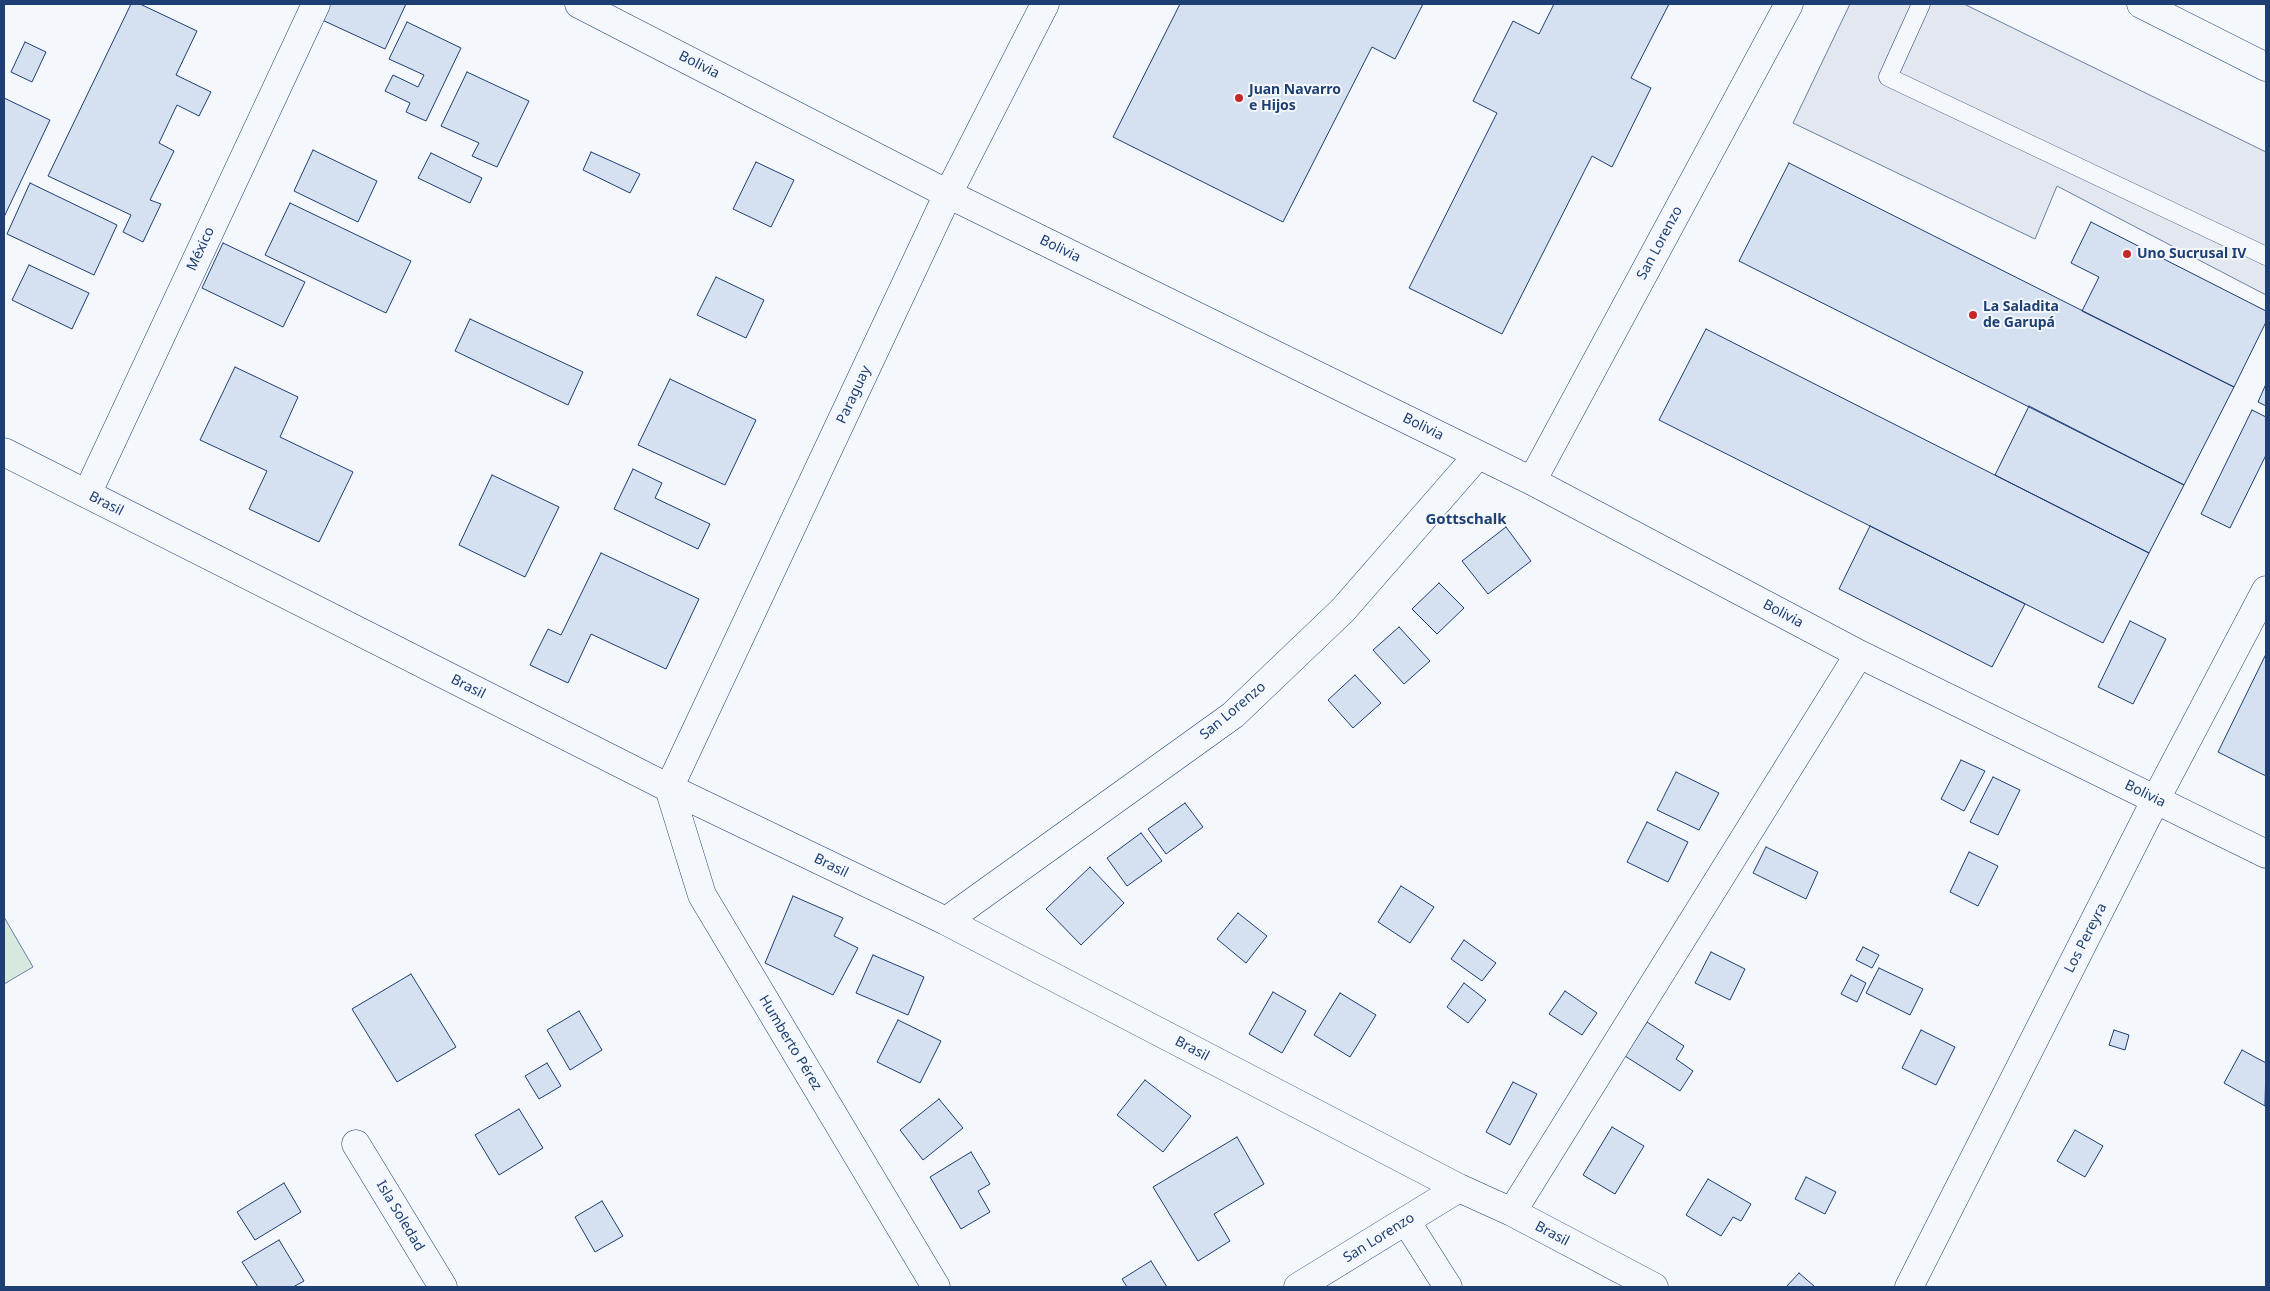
<!DOCTYPE html>
<html>
<head>
<meta charset="utf-8">
<style>
  body { margin:0 }
  #map { position:relative; width:2270px; height:1291px; overflow:hidden; background:#f4f7fb; font-family:"Noto Sans",sans-serif }
  canvas { display:block }
  .frame { position:absolute; inset:0; border:5px solid #1d3f73; pointer-events:none }
</style>
</head>
<body>
<div id="map">
<canvas width="2270" height="1291"></canvas>
<div class="frame"></div>
</div>
<script>
const c = document.querySelector('canvas').getContext('2d');
c.lineJoin = 'round';
function fill(path, color) { c.fillStyle = color; c.fill(path, 'evenodd'); }
const shape = rows => new Path2D(rows.map(r => 'M' + r).join(''));
function stroke(path, color, width, dash) { c.strokeStyle = color; c.lineWidth = width; c.lineCap = dash ? 'butt' : 'round'; c.setLineDash(dash || []); c.stroke(path); }
function label(font, color, halo, rows, align = 'center') {
  c.font = font + ' "Noto Sans",sans-serif'; c.lineWidth = 4; c.setLineDash([]); c.textBaseline = 'middle'; c.strokeStyle = halo; c.fillStyle = color; for (const [text, x, y, turn = 0] of rows) {
    c.save(); c.translate(x, y); c.rotate((+turn || 0) * Math.PI / 180); c.textAlign = isNaN(turn) ? turn : align; if (halo) c.strokeText(text, 0, 0); c.fillText(text, 0, 0); c.restore();
  }
}
const green = shape([
  [4,917,33,967,4,984,4,917]
]);
const parking = shape([
  [1850,4,1964,4,2266,152,2266,295,2057,186,2035,239,1793,123,1850,4]
]);
const building = shape([
  [131,4,140,4,197,31,176,75,211,92,199,116,177,105,159,143,174,151,150,200,161,204,143,242,123,232,131,215,48,176,131,4],
  [328,4,406,4,385,49,320,19,328,4],
  [1180,4,1423,4,1395,59,1372,47,1283,222,1113,137,1180,4],
  [1554,4,1669,4,1631,78,1651,88,1612,167,1592,156,1502,334,1409,288,1497,113,1473,101,1513,21,1539,34,1554,4],
  [407,22,461,48,426,121,406,112,410,103,385,91,393,75,418,87,424,75,389,59,407,22],
  [25,42,46,52,32,82,11,72,25,42],
  [467,72,529,101,497,167,472,156,479,143,441,126,467,72],
  [4,98,50,120,4,217,4,98],
  [313,150,377,181,358,222,294,191,313,150],
  [591,152,640,174,630,193,583,170,591,152],
  [431,153,482,178,470,203,418,178,431,153],
  [756,162,794,180,771,227,733,209,756,162],
  [1789,163,2234,387,2184,485,1739,261,1789,163],
  [30,183,117,225,94,275,7,234,30,183],
  [290,203,411,261,386,313,265,255,290,203],
  [2091,222,2266,311,2266,322,2234,387,2082,311,2099,277,2071,263,2091,222],
  [223,243,305,282,283,327,202,288,223,243],
  [29,265,89,293,72,329,12,300,29,265],
  [716,277,764,300,746,338,697,315,716,277],
  [470,319,583,372,568,405,455,351,470,319],
  [1706,329,2149,553,2103,643,1659,420,1706,329],
  [235,367,298,397,280,437,353,472,319,542,249,509,267,471,200,440,235,367],
  [670,379,756,420,725,485,638,445,670,379],
  [2266,384,2266,406,2258,402,2266,384],
  [2029,406,2184,485,2149,553,1995,475,2029,406],
  [2252,410,2266,417,2266,455,2230,528,2201,514,2252,410],
  [633,469,662,483,655,498,710,524,698,549,614,509,633,469],
  [492,475,559,507,525,577,459,545,492,475],
  [1870,526,2025,604,1992,667,1839,589,1870,526],
  [1506,527,1531,561,1488,594,1462,561,1506,527],
  [601,553,699,599,666,669,591,634,568,683,530,665,548,629,561,635,601,553],
  [1439,583,1464,608,1437,634,1412,609,1439,583],
  [2130,621,2166,639,2133,704,2098,687,2130,621],
  [1399,627,1430,661,1404,684,1373,650,1399,627],
  [2266,654,2266,776,2218,752,2266,654],
  [1355,675,1381,703,1353,728,1328,700,1355,675],
  [1961,760,1985,771,1964,811,1941,799,1961,760],
  [1676,772,1719,793,1699,830,1657,810,1676,772],
  [1993,777,2020,790,1998,835,1970,822,1993,777],
  [1185,803,1203,827,1166,854,1148,829,1185,803],
  [1647,822,1688,842,1668,882,1627,862,1647,822],
  [1141,833,1162,861,1127,886,1107,858,1141,833],
  [1766,847,1818,872,1806,899,1753,873,1766,847],
  [1969,852,1998,866,1978,906,1950,892,1969,852],
  [1090,867,1124,903,1081,945,1046,909,1090,867],
  [1401,886,1434,907,1410,943,1378,922,1401,886],
  [793,896,843,918,834,936,858,948,833,995,765,963,793,896],
  [1238,913,1267,936,1246,963,1217,939,1238,913],
  [1464,940,1496,963,1482,981,1451,959,1464,940],
  [1863,947,1879,955,1872,968,1856,960,1863,947],
  [1711,952,1745,969,1730,1000,1695,983,1711,952],
  [873,955,924,977,908,1015,856,993,873,955],
  [1879,968,1923,989,1910,1015,1866,993,1879,968],
  [411,974,456,1047,397,1082,352,1009,411,974],
  [1851,975,1866,983,1857,1002,1841,994,1851,975],
  [1464,983,1486,1000,1468,1023,1447,1007,1464,983],
  [1565,991,1597,1013,1582,1035,1549,1014,1565,991],
  [1273,992,1306,1011,1282,1053,1249,1034,1273,992],
  [1340,993,1376,1015,1350,1057,1314,1035,1340,993],
  [579,1011,602,1050,570,1070,547,1030,579,1011],
  [898,1020,941,1041,920,1083,877,1062,898,1020],
  [1647,1022,1684,1046,1676,1059,1693,1071,1680,1091,1625,1056,1647,1022],
  [1921,1030,1955,1047,1936,1085,1902,1068,1921,1030],
  [2114,1030,2129,1035,2125,1050,2109,1045,2114,1030],
  [2242,1050,2266,1063,2265,1106,2224,1083,2242,1050],
  [547,1063,561,1086,539,1099,525,1076,547,1063],
  [1145,1080,1191,1116,1163,1152,1117,1115,1145,1080],
  [1513,1082,1537,1094,1510,1145,1486,1132,1513,1082],
  [939,1099,963,1128,923,1160,900,1130,939,1099],
  [519,1109,543,1148,499,1175,475,1135,519,1109],
  [1612,1127,1644,1146,1615,1194,1583,1175,1612,1127],
  [2075,1130,2103,1146,2085,1177,2057,1161,2075,1130],
  [1237,1137,1264,1184,1214,1214,1230,1241,1198,1261,1153,1187,1237,1137],
  [971,1152,990,1184,978,1191,990,1212,961,1229,930,1177,971,1152],
  [1806,1177,1836,1192,1825,1214,1795,1199,1806,1177],
  [1708,1179,1751,1204,1741,1221,1733,1217,1721,1236,1686,1215,1708,1179],
  [284,1183,301,1212,255,1240,237,1212,284,1183],
  [602,1201,623,1236,595,1252,575,1217,602,1201],
  [279,1240,304,1281,293,1287,258,1287,242,1262,279,1240],
  [1151,1261,1167,1287,1127,1287,1122,1279,1151,1261],
  [1799,1273,1814,1286,1813,1287,1786,1287,1799,1273]
]);
const service = shape([
  [1921,4,1888,77,2266,256]
]);
const minor = shape([
  [579,4,948,194,1532,481,1859,654,2266,854],
  [2141,4,2266,67],
  [4,452,669,788,946,921,1459,1188,1512,1212,1654,1287],
  [1532,481,1789,4],
  [87,494,316,4],
  [946,921,1233,715,1343,610,1478,455],
  [356,1144,443,1287],
  [1512,1212,1859,654],
  [1406,1221,1448,1287],
  [936,1287,702,895,669,788,948,194,1045,4],
  [1298,1287,1459,1188],
  [1909,1287,2156,799,2266,590]
]);
const markers = [
  [1239,98,5,"#c62828"],
  [2127,254,5,"#c62828"],
  [1973,315,5,"#c62828"]
];
const streetNames = [
  ["Bolivia",699,65,27],
  ["San Lorenzo",1660,243,-62],
  ["México",201,249,-65],
  ["Bolivia",1060,249,26],
  ["Paraguay",854,395,-65],
  ["Bolivia",1423,427,26],
  ["Brasil",106,504,27],
  ["Bolivia",1783,614,28],
  ["Brasil",468,687,27],
  ["San Lorenzo",1233,711,-40],
  ["Bolivia",2145,794,26],
  ["Brasil",831,866,26],
  ["Los Pereyra",2086,938,-63],
  ["Humberto Pérez",790,1043,59],
  ["Brasil",1192,1049,28],
  ["Isla Soledad",400,1216,59],
  ["Brasil",1552,1234,28],
  ["San Lorenzo",1379,1238,-32]
];
const poiNames = [
  ["Juan Navarro",1249,90],
  ["e Hijos",1249,106],
  ["Uno Sucrusal IV",2137,254],
  ["La Saladita",1983,307],
  ["de Garupá",1983,323]
];
const neighbourhoodNames = [
  ["Gottschalk",1466,520]
];
fill(green, '#d7e8df');
stroke(green, '#687fa3', 1);
fill(parking, '#e3e8f0');
stroke(parking, '#687fa3', 1);
fill(building, '#d5e0f0');
stroke(building, '#1d3f73', 1);
stroke(service, '#1d3f73', 19);
stroke(minor, '#1d3f73', 29);
stroke(service, '#f4f7fb', 18);
stroke(minor, '#f4f7fb', 28);
for (const [x, y, r, color] of markers) { const dot = new Path2D(); dot.arc(x, y, r, 0, 2 * Math.PI); c.fillStyle = color; c.fill(dot); stroke(dot, '#f4f7fb', 2); }
label('14px', '#1d3f73', '#f4f7fb', streetNames);
label('bold 14px', '#1d3f73', '#f4f7fb', poiNames, 'left');
label('bold 15px', '#1d3f73', '#f4f7fb', neighbourhoodNames);
</script>
</body>
</html>
